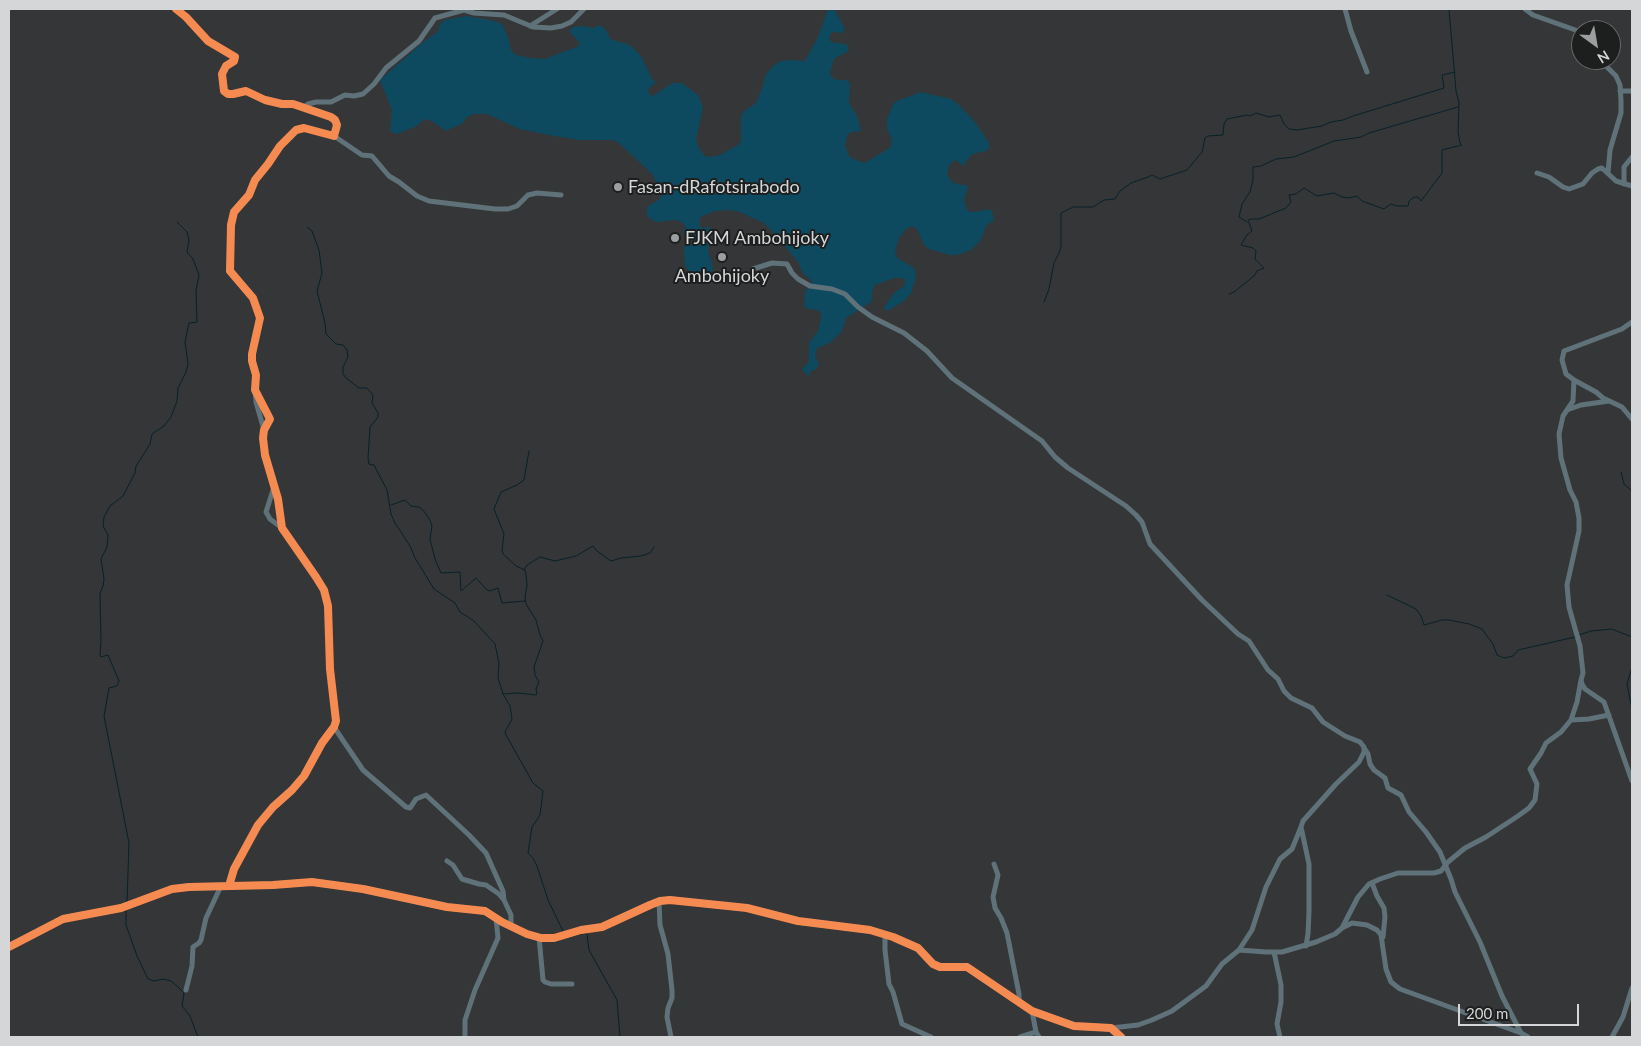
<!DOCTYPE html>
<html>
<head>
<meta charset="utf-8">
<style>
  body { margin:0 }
  #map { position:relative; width:1641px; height:1046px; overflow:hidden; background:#353637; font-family:Lato,sans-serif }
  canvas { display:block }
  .frame { position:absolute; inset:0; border:10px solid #d5d6d7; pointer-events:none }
  .north { position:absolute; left:1571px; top:20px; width:50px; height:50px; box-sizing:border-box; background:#1d1e1e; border:1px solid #676868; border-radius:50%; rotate:148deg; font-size:14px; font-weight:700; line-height:20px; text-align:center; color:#d5d6d7 }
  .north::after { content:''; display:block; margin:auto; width:18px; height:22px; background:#9d9e9f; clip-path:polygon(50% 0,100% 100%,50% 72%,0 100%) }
  .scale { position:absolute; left:1458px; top:1004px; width:121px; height:22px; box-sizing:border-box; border:2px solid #d5d6d7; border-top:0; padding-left:6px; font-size:15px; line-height:18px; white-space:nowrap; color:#d5d6d7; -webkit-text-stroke:4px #1d1e1e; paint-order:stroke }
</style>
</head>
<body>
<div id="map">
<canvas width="1641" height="1046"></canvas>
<div class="frame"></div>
<div class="north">N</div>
<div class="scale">200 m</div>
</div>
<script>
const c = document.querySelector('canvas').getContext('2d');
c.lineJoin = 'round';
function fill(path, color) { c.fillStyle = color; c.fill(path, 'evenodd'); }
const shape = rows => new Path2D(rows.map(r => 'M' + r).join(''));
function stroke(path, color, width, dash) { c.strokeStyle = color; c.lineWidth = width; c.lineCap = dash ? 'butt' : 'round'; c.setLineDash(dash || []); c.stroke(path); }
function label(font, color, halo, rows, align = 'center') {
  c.font = font + ' Lato,sans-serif'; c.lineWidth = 4; c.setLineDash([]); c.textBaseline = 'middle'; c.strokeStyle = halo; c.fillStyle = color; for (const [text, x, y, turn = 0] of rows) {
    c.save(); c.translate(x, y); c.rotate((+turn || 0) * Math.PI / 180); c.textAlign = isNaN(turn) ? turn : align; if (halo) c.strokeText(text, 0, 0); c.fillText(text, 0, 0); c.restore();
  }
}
const green = shape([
  [828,9,834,9,845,29,842,33,832,32,829,37,831,42,846,44,849,48,847,52,834,59,830,73,832,77,836,80,846,80,850,83,849,103,857,116,861,131,851,132,847,135,845,145,848,154,851,158,865,163,891,147,891,138,887,129,887,119,893,104,897,101,921,92,951,99,959,105,975,122,989,143,989,148,986,151,972,154,963,166,956,160,952,162,949,166,947,175,953,183,968,186,964,200,967,210,972,212,982,211,987,209,992,211,994,220,986,226,981,240,971,250,957,255,950,255,929,249,924,245,917,229,911,226,906,229,899,238,895,251,897,258,913,267,915,270,916,277,911,293,904,301,889,310,886,311,884,308,886,304,895,292,904,286,905,280,902,278,895,278,875,285,872,292,872,299,871,302,846,318,842,331,830,343,817,348,815,355,819,365,815,370,811,370,809,377,802,369,809,362,809,343,818,331,821,318,821,313,818,310,808,309,804,306,805,292,812,281,802,272,799,263,774,233,764,223,740,212,729,210,715,211,702,216,699,219,700,226,702,228,709,227,712,229,708,250,713,268,710,278,700,280,691,274,685,266,684,249,687,241,693,245,695,242,694,236,684,234,683,231,686,227,682,222,674,220,658,222,650,219,647,215,647,207,660,199,662,192,652,174,619,143,613,140,579,140,549,135,520,129,487,114,473,114,467,117,463,123,446,131,432,121,425,119,415,127,396,134,390,131,392,110,380,80,421,44,438,31,440,24,445,20,467,16,495,21,502,24,508,37,511,50,516,55,531,58,545,59,579,46,579,42,569,31,573,27,583,26,593,28,597,26,602,26,606,30,610,39,630,45,641,56,652,79,656,82,648,89,649,94,653,96,672,83,682,83,698,95,703,108,696,139,699,148,705,156,710,157,720,155,738,145,741,141,741,117,743,112,756,103,762,88,766,74,773,66,781,61,792,60,805,61,818,37]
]);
const stream = shape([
  [1247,222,1239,217,1242,204,1250,192,1253,180,1253,167,1261,166,1276,159,1294,157,1334,141,1361,137,1369,133,1458,107],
  [307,227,312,231,319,250,322,273,317,291,325,323,326,334,336,344,343,345,347,350,348,357,343,367,343,374,346,378,359,388,367,388,373,395,372,403,378,413,378,417,370,427,368,458,369,464,374,465,387,490,391,514,395,523,410,546,415,558,434,589,455,603,460,612,474,621,495,644,499,663,498,678,503,694,510,706,512,719,505,732,506,735,533,783,543,791,540,815,532,827,528,853,533,858,537,866,548,900,564,933],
  [1229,294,1234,292,1254,276,1257,271,1264,268,1255,259,1256,251,1253,248,1241,245,1247,235,1252,231,1248,220,1251,219,1259,219,1286,208,1291,202,1289,195,1296,194,1304,188,1317,196,1334,193,1342,197,1349,198,1357,196,1362,201,1384,209,1391,204,1397,206,1408,206,1409,201,1414,197,1418,197,1421,201,1442,173,1442,150,1462,145,1460,143,1458,132,1459,103,1456,91,1449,9],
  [1044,302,1049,289,1054,263,1059,253,1061,246,1061,213,1073,207,1093,207,1104,200,1115,199,1120,191,1131,183,1148,177,1152,175,1160,179,1187,170,1202,152,1205,138,1208,136,1223,135,1224,124,1227,119,1247,115,1250,116,1256,113,1269,117,1280,115,1284,124,1289,129,1297,130,1322,126,1331,122,1343,120,1353,116,1444,88,1442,75,1455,72],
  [1621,472,1624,484,1631,490,1632,495],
  [391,505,405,500,411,506,419,507,423,510,430,520,432,526,430,539,435,559,441,573,460,572,461,591,476,578,487,590,490,591,498,588,502,603,525,601],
  [524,570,527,565,540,557,555,561,576,556,593,546,597,551,611,561,621,558,641,556,650,553,654,547],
  [1387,595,1416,609,1421,616,1424,625,1442,620,1449,620,1469,624,1482,629,1493,644,1497,655,1504,658,1513,656,1518,650,1575,637],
  [1579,635,1591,631,1612,629,1632,637],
  [1632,667,1627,684,1632,709],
  [503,694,518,693,536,695,537,694,536,689,539,682,535,675,534,667,543,641,540,635,536,620,526,604,525,597,527,585,526,575,525,570,516,566,503,554,502,550,504,534,494,509,501,492,517,485,524,480,529,451],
  [127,902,129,843,104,716,109,688,117,686,119,681,108,655,101,657,100,655,101,641,100,593,103,586,104,579,101,559,107,547,108,535,103,526,104,517,110,506,123,496,135,473,136,466,150,444,152,434,164,426,171,417,177,401,178,388,186,372,188,364,185,342,189,323,197,322,196,291,199,275,193,259,187,252,189,240,187,232,177,222],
  [126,909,126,925,137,956,148,979,154,981,163,979,171,981,179,988,184,993,182,1006,190,1016,198,1037],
  [569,937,585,933,587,935,589,950,617,1000,620,1037]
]);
const street = shape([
  [176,9,186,17,208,41,235,57,234,61,226,66,222,74,224,91,228,94,233,94,246,91,265,100,282,104,293,104,331,117,335,120,337,125,334,136,304,128,296,130,280,146,268,164,255,180,249,195,234,212,231,225,230,271,253,298,260,318,252,354,252,361,256,375,255,390,270,419,264,430,263,438,265,455,278,499,282,528,316,577,324,590,328,606,330,669,336,721,334,727,322,743,304,776,292,790,273,807,258,825,234,869,229,886],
  [1345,9,1351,31,1367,72],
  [1525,9,1533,15,1581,32],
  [530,26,557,9],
  [1600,60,1616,76,1620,85,1621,101,1621,113,1610,150,1608,173],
  [1620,91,1632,91],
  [303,108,308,104,316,102,331,102,345,95,354,96,363,94,374,84,386,68,419,41,435,18,464,10,474,13,504,15,533,27,551,28,562,26,571,22,584,9],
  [334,136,362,155,372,156,389,176,399,182,417,196,429,201,495,209,508,209,517,206,528,195,537,193,561,195],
  [1537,173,1549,177,1563,187,1569,189,1583,184,1592,173,1598,169,1602,168,1616,181,1632,186],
  [1624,184,1624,167,1632,157],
  [753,269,772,263,787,264,792,273,798,279,810,286,832,289,845,294,858,307,872,317,904,333,927,351,952,378,1042,441,1055,457,1068,468,1126,506,1136,515,1142,522,1150,544,1202,600,1238,634,1249,641,1268,670,1278,679,1284,691,1291,698,1312,708,1323,722,1345,736,1360,742,1364,747,1364,752,1359,762,1336,784,1303,821,1301,827,1309,864,1309,912,1308,934,1306,946],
  [1632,322,1622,329,1564,351,1562,360,1566,374,1574,380,1596,392,1603,398,1622,407,1632,419],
  [1574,380,1573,401,1563,416,1559,434,1561,458,1570,490,1576,502,1579,518,1579,531,1567,585,1569,607,1580,646,1583,673,1581,680,1582,684,1585,689,1604,702,1632,781],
  [255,390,256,402,264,430],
  [1567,410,1581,405,1609,401],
  [274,487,266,512,270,519,282,528],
  [1571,720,1589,719,1609,715],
  [334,727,363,770,406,807,410,808,416,799,426,795,469,835,486,853,503,891,504,900],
  [1364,748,1368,754,1370,764,1374,770,1385,778,1388,788,1401,795,1409,812,1426,832,1440,852,1451,879,1455,892,1480,942,1502,996,1521,1033,1528,1037],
  [447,861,453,865,462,879,479,884,486,885,499,894,504,900,511,915,511,925],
  [994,864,998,875,993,897,995,908,1001,918,1007,933,1019,994,1019,1003],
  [1372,883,1377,896,1384,908,1385,917,1383,937],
  [659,901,660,925,668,954,672,990,672,998,668,1008,667,1017,671,1037],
  [1342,928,1352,923,1367,925,1377,930,1381,935,1386,969,1391,982,1400,989,1521,1033],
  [885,934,885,950,889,984,893,992,902,1024,931,1037],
  [539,937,543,980,545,982,551,984,572,984],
  [1239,950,1266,952,1282,952,1316,942,1335,934,1342,928,1358,897,1369,884,1380,879,1398,873,1434,873,1441,871,1448,862,1465,848,1486,837,1518,816,1529,808,1535,800,1537,784,1530,769,1541,753,1546,743,1561,732,1571,720,1577,702,1581,680],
  [1274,952,1281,985,1281,1002,1277,1024,1280,1037],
  [186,990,192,966,193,947,199,943,201,940,206,918,221,886],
  [1032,1011,1036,1032,1039,1037],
  [1111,1028,1138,1025,1152,1020,1172,1011,1206,986,1222,964,1239,950,1252,930,1266,887,1280,859,1292,849,1301,827],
  [465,1037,465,1020,475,990,498,938,496,918],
  [1020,1037,1036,1032],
  [1612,1037,1623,1017,1632,988]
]);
const secondary = shape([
  [9,947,63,919,121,908,172,889,189,887,273,885,312,882,363,889,447,907,485,911,502,922,527,934,541,938,554,938,581,930,602,927,650,905,660,901,670,900,747,908,798,921,870,930,893,937,918,948,933,964,940,967,967,967,1032,1011,1074,1026,1111,1028,1121,1037]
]);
const cycleway = shape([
  [176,9,186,17,208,41,235,57,234,61,226,66,222,74,224,91,228,94,233,94,246,91,265,100,282,104,293,104,331,117,335,120,337,125,334,136,304,128,296,130,280,146,268,164,255,180,249,195,234,212,231,225,230,271,253,298,260,318,252,354,252,361,256,375,255,390,270,419,264,430,263,438,265,455,278,499,282,528,316,577,324,590,328,606,330,669,336,721,334,727,322,743,304,776,292,790,273,807,258,825,234,869,229,886],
  [9,947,63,919,121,908,172,889,189,887,273,885,312,882,363,889,447,907,485,911,502,922,527,934,541,938,554,938,581,930,602,927,650,905,660,901,670,900,747,908,798,921,870,930,893,937,918,948,933,964,940,967,967,967,1032,1011,1074,1026,1111,1028,1121,1037]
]);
const markers = [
  [618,187,5,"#9d9e9f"],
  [675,238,5,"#9d9e9f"],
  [722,257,5,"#9d9e9f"]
];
const poiNames = [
  ["Fasan-dRafotsirabodo",628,187],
  ["FJKM Ambohijoky",685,238],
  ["Ambohijoky",722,276,"center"]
];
fill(green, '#0d4a60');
stroke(stream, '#08212b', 1);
stroke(street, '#607279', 5);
stroke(secondary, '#60727c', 7);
stroke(cycleway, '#f68b52', 8);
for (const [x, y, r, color] of markers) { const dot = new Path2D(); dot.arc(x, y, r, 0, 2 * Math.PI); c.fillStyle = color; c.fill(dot); stroke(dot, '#1d1e1e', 2); }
label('18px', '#d5d6d7', '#1d1e1e', poiNames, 'left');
</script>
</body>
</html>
